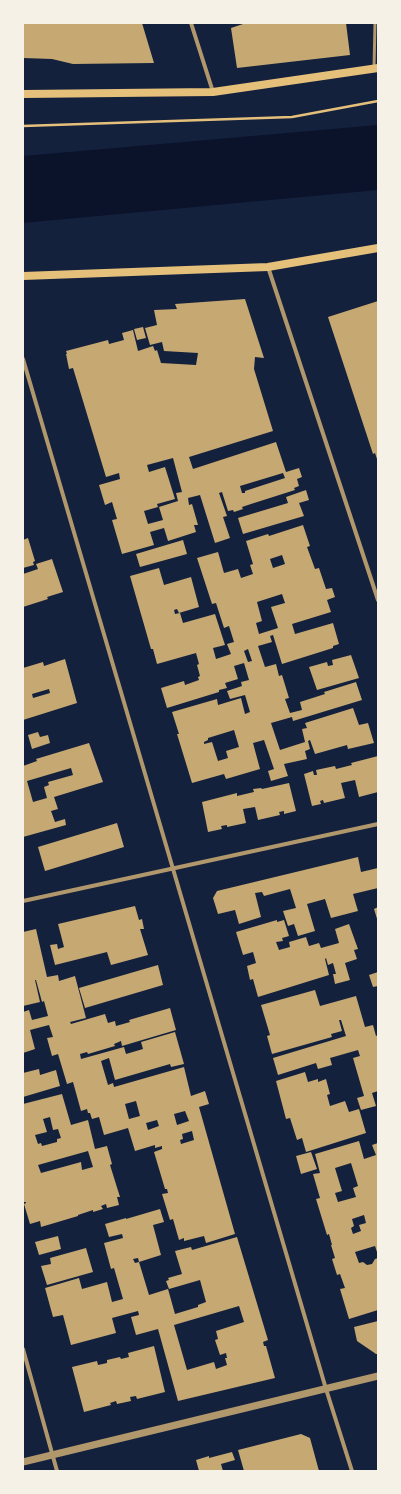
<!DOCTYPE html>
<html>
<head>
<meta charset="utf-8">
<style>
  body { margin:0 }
  #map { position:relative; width:401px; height:1494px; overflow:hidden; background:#14213d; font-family:"Titillium Web",sans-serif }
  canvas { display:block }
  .frame { position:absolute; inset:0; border:24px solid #f6f1e7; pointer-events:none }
</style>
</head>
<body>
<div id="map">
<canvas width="401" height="1494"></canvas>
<div class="frame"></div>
</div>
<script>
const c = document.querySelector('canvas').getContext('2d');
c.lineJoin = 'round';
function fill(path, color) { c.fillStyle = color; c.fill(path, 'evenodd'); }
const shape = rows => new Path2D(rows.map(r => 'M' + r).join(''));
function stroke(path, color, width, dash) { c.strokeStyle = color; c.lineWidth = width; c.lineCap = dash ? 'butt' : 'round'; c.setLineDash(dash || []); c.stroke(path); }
const water = shape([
  [378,125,378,190,23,223,23,156]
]);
const building = shape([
  [23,23,142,23,154,63,73,64,52,59,23,58],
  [246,23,346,23,350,55,237,68,231,28],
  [245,299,264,358,255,357,254,369,273,431,189,457,193,469,276,442,286,472,299,468,302,477,297,479,299,486,294,488,295,490,251,504,242,507,243,509,234,512,233,510,228,511,222,492,219,493,227,516,223,517,230,538,215,543,200,495,188,498,189,505,192,504,198,525,194,525,196,532,168,541,164,528,150,532,154,545,122,554,112,520,117,519,112,502,105,505,99,485,120,479,119,473,106,477,73,368,69,369,66,354,67,354,66,351,108,340,109,344,124,340,122,333,133,330,138,351,153,346,155,351,157,350,161,363,196,365,198,353,164,351,162,342,150,345,145,328,157,325,154,310,177,309,175,304],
  [173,458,182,492,176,493,178,501,159,507,163,520,148,524,144,511,158,507,157,504,175,499,165,467,149,472,147,465],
  [283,473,285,478,245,491,245,493,242,493,240,486],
  [378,301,378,462,375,453,373,454,328,317],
  [143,327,146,338,137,340,134,329],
  [306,490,309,500,299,503,304,516,243,534,238,518,288,503,286,497],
  [303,525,310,546,307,547,315,569,319,568,326,589,332,588,335,597,327,600,331,612,292,624,295,634,333,623,339,644,333,646,333,648,282,664,273,635,270,636,272,642,258,646,265,667,276,664,279,676,282,675,289,698,285,699,290,713,302,710,300,702,325,694,324,692,356,682,362,700,293,721,292,717,271,723,280,750,305,742,302,729,307,728,305,723,353,708,359,725,368,723,374,743,348,749,347,745,315,754,310,740,308,741,310,749,305,751,307,759,284,764,288,776,271,781,268,771,274,769,264,740,253,743,260,769,226,779,224,774,192,783,177,734,179,734,172,712,217,699,218,705,241,698,245,714,250,712,245,695,230,699,227,691,242,686,241,682,249,680,244,663,234,666,238,679,225,683,227,688,219,690,219,692,167,708,161,688,184,681,185,685,199,680,198,677,200,676,197,665,199,664,196,653,157,664,153,649,151,649,130,576,159,568,164,585,191,577,199,607,179,613,177,609,174,610,175,614,180,613,183,623,215,614,225,645,213,648,216,659,231,654,227,644,234,642,229,626,224,628,216,603,212,604,197,558,218,552,224,573,238,569,241,578,253,574,250,565,253,564,246,541,268,534,269,536],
  [282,555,285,564,273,568,270,559],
  [282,594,285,603,271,607,278,628,259,634,256,623,262,621,257,602],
  [248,649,252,661,248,662,244,651],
  [234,730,239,747,226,751,228,758,218,761,212,742,204,744,204,742,208,740,208,738],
  [28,538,35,561,33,562,34,565,23,568,23,540],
  [183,540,187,554,140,567,136,554],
  [52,559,63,592,47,597,48,599,23,607,23,574,38,569,36,564],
  [351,655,359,678,317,690,309,667,327,662,328,666,333,665,332,660],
  [65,659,77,703,23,720,23,668,43,662,44,666],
  [49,689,50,693,33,698,32,694],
  [38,732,40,737,48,735,50,743,32,749,28,735],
  [89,743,103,782,54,797,58,809,51,811,55,822,65,819,66,825,23,837,23,766,37,761,36,759],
  [71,768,73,775,48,782,49,785,44,787,47,798,33,802,27,781],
  [378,756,378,792,359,797,355,780,341,783,345,798,324,803,323,800,320,801,321,804,312,806,304,774,313,771,314,775,317,775,316,770,335,766,336,769,352,765,351,763],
  [289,783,296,811,284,814,284,811,279,812,280,815,258,820,255,807,243,809,246,823,227,827,227,825,221,826,222,829,208,832,202,802,237,793,237,796,254,792,253,789,261,788,262,789],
  [117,823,124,847,45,871,38,847],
  [358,857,361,872,378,868,378,888,353,894,358,911,331,918,325,899,307,904,315,931,298,936,294,924,288,926,283,911,296,908,290,889,264,896,262,892,255,893,261,917,239,924,235,910,218,914,213,898,217,891],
  [135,906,139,920,142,919,144,929,140,929,148,955,111,965,107,952,55,965,50,945,57,944,58,949,64,947,58,924],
  [378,907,378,922,374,909],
  [277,920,277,922,284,920,289,936,282,938,283,941,276,942,279,950,290,947,289,942,306,937,309,946,319,943,321,948,339,943,335,929,349,924,358,949,354,950,357,959,345,963,350,980,335,984,333,974,336,974,333,963,328,965,326,958,325,959,329,975,258,997,253,979,250,980,247,966,256,963,253,952,243,955,236,932],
  [36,929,47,977,58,975,59,981,75,976,86,1018,70,1022,71,1024,105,1014,108,1023,115,1021,116,1026,130,1022,129,1020,170,1008,176,1030,122,1046,121,1041,114,1044,115,1046,88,1054,87,1052,80,1054,81,1059,124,1047,126,1054,143,1049,141,1042,175,1032,184,1064,171,1067,170,1064,115,1080,109,1058,101,1061,108,1085,113,1083,114,1087,184,1067,191,1096,205,1091,209,1104,199,1107,235,1234,206,1243,204,1236,184,1241,184,1238,179,1240,173,1219,170,1220,162,1194,168,1193,167,1189,165,1189,154,1152,162,1149,162,1146,155,1148,155,1145,135,1151,128,1128,104,1135,99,1117,92,1119,90,1113,88,1113,87,1109,81,1111,73,1082,67,1084,58,1054,52,1056,47,1038,53,1037,49,1025,30,1030,35,1049,23,1053,23,1012,29,1010,32,1020,48,1016,44,1001,42,1002,36,980,35,980,40,1002,23,1006,23,932],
  [136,1101,140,1116,129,1119,125,1104],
  [185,1111,189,1121,177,1125,174,1114],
  [157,1120,159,1126,148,1130,146,1123],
  [192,1131,194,1140,181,1144,180,1140,183,1139,182,1134],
  [158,965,163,985,85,1008,79,988],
  [378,972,378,986,373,987,369,975],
  [315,990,320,1006,356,996,365,1027,373,1025,376,1036,378,1035,378,1091,372,1093,376,1106,361,1110,357,1098,364,1096,353,1058,360,1056,358,1050,330,1058,332,1065,318,1069,316,1063,278,1075,273,1058,346,1036,341,1020,339,1020,342,1031,331,1034,332,1037,272,1054,267,1036,270,1035,261,1005],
  [39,1069,40,1075,56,1070,60,1086,23,1097,23,1073],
  [305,1072,308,1082,318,1079,318,1082,326,1079,330,1094,327,1095,330,1106,345,1101,349,1112,359,1109,366,1133,306,1152,302,1138,297,1140,290,1118,286,1119,276,1081],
  [62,1094,71,1125,88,1120,95,1149,107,1146,112,1164,110,1165,120,1197,117,1197,119,1205,107,1208,106,1204,101,1206,103,1209,93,1212,93,1210,78,1215,78,1216,41,1227,40,1221,30,1224,24,1204,26,1203,26,1202,24,1202,23,1197,23,1104],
  [50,1117,53,1130,58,1129,61,1138,57,1139,57,1142,42,1146,41,1143,38,1144,35,1135,47,1132,43,1119],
  [88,1151,93,1167,82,1170,81,1162,41,1173,38,1165],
  [359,1141,364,1159,376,1155,372,1145,378,1143,378,1255,375,1246,355,1252,359,1263,363,1262,367,1265,372,1264,375,1259,378,1258,378,1310,349,1319,340,1289,345,1288,340,1274,337,1275,332,1259,335,1258,331,1245,332,1245,329,1234,327,1235,316,1199,320,1198,313,1174,320,1173,315,1154],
  [351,1163,358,1186,353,1188,356,1197,338,1202,335,1193,342,1191,335,1168],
  [364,1215,366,1223,359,1225,361,1231,353,1234,351,1228,354,1226,352,1219],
  [311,1152,317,1169,301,1174,296,1156],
  [160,1209,164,1222,153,1225,161,1255,139,1262,138,1258,133,1259,135,1263,139,1262,149,1295,168,1289,175,1314,198,1307,198,1305,206,1302,200,1280,169,1289,166,1281,169,1280,168,1278,182,1274,175,1251,191,1247,192,1250,237,1237,268,1340,263,1342,264,1346,266,1346,275,1378,178,1401,158,1329,136,1335,131,1317,139,1315,138,1311,112,1318,116,1333,71,1345,63,1315,53,1317,45,1288,79,1278,82,1289,107,1282,112,1302,123,1299,114,1268,111,1269,104,1243,123,1238,122,1234,109,1237,105,1224,126,1218,126,1219],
  [239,1306,244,1322,216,1331,218,1339,215,1340,220,1355,226,1353,227,1358,225,1358,227,1365,216,1369,214,1362,187,1370,174,1325],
  [58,1236,61,1249,39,1255,35,1242],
  [86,1248,93,1272,47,1285,41,1266,51,1264,50,1258],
  [378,1321,378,1354,376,1354,357,1341,354,1327],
  [154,1346,165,1392,137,1399,136,1396,130,1397,131,1401,117,1404,116,1401,110,1403,111,1405,84,1412,72,1367,97,1361,98,1365,107,1363,107,1360,120,1357,121,1359,129,1357,128,1353],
  [301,1434,310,1438,319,1471,244,1471,238,1450],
  [232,1452,235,1460,221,1464,223,1471,199,1471,196,1460,209,1456,209,1458]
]);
const path = shape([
  [23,126,292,117,378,101]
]);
const service = shape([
  [374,68,375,23]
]);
const minor = shape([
  [191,23,213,92],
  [268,267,378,600],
  [23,359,326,1389,352,1471],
  [23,901,378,824],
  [23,1349,57,1471]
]);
const tertiary = shape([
  [23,1462,378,1376]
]);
const secondary = shape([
  [23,94,213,92,378,68],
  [23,276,268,267,378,248]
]);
fill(water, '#0b132b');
fill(building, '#c6a872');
stroke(path, '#e5c07b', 2.5);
stroke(service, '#b1986c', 3);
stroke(minor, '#b1986c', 4);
stroke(tertiary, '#b1986c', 7);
stroke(secondary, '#e5c07b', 8);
</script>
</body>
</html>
